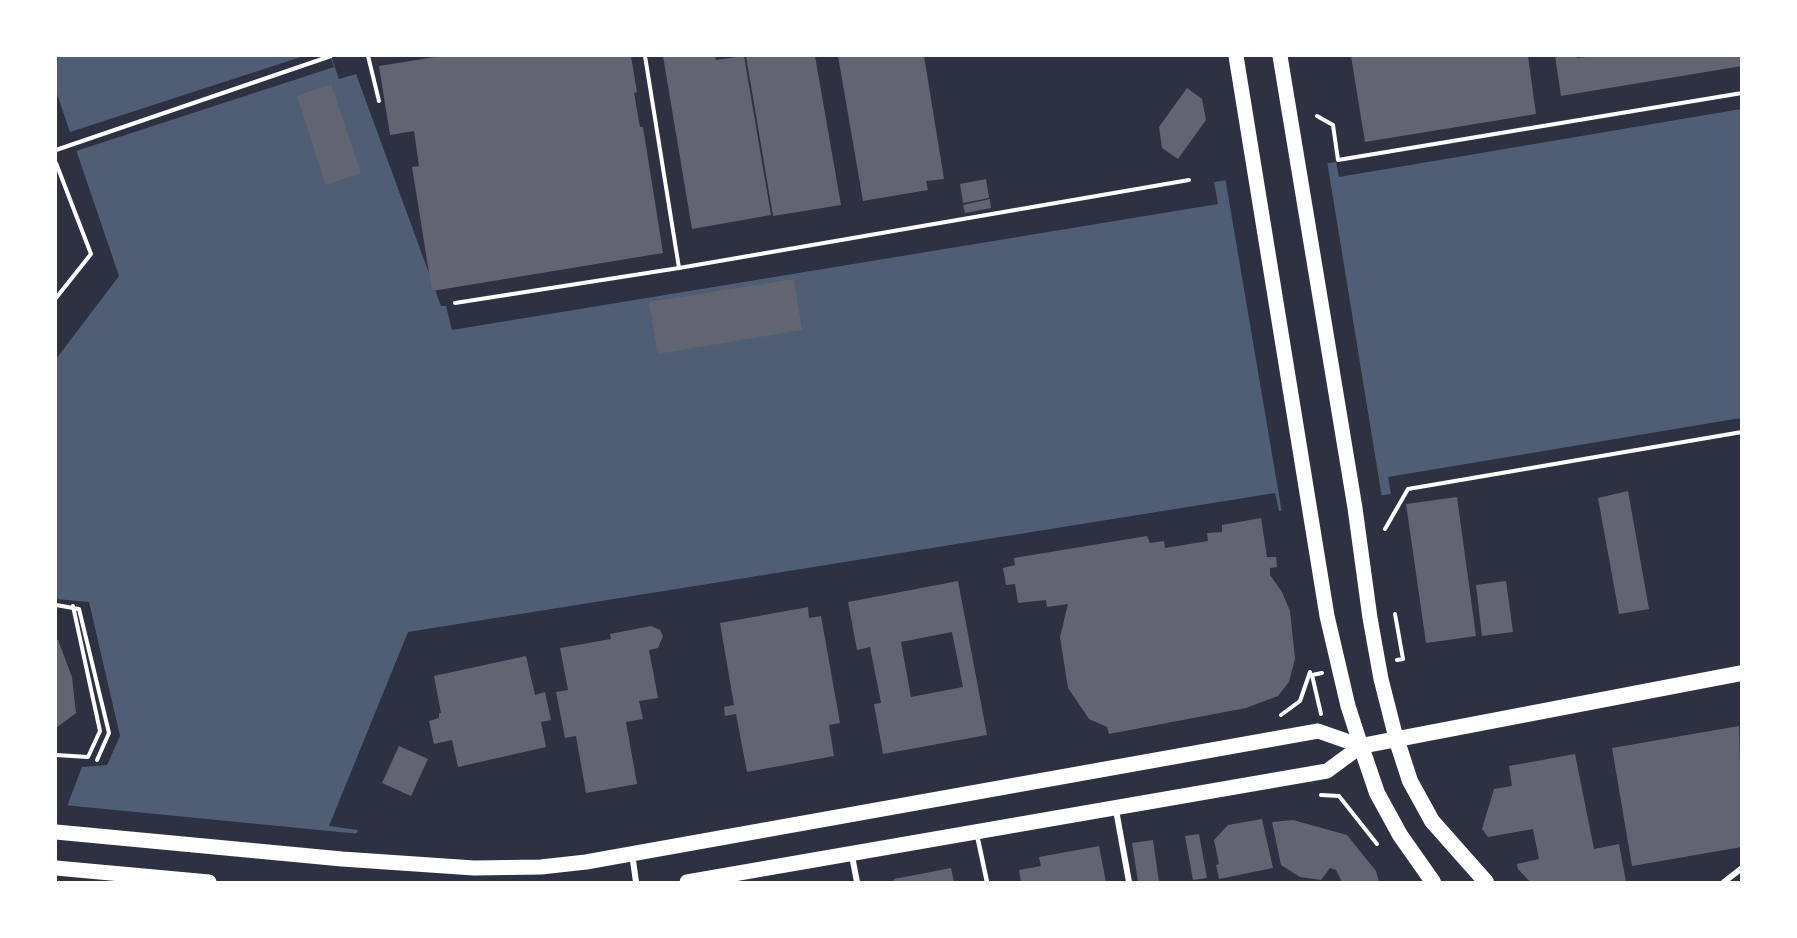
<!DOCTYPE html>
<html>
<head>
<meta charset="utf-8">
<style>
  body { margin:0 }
  #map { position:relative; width:1797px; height:938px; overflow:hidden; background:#2d3142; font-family:Montserrat,sans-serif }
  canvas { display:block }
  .frame { position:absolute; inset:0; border:57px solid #fff; pointer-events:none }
</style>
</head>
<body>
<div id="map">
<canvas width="1797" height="938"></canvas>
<div class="frame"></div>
</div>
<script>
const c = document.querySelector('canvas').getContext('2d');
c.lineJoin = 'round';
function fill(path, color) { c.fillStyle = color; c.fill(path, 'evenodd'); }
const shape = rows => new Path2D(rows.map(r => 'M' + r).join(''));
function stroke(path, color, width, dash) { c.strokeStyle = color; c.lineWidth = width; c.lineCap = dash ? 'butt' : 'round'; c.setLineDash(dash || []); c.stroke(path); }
const water = shape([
  [56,56,331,56,339,79,356,74,441,306,446,306,452,330,1218,204,1214,182,1336,162,1339,177,1741,109,1741,418,1388,477,1391,494,1279,511,1275,493,408,632,329,826,358,830,334,882,56,882,56,835,82,767,107,765,120,736,89,602,56,599,56,359,119,276,56,91]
]);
const pier = shape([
  [304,56,330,56,334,67,73,152,67,133],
  [1327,161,1382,498,1282,513,1225,177],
  [64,805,360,834,337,882,56,882,56,826]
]);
const building = shape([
  [441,56,631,56,637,92,634,93,640,127,643,127,663,253,432,291,412,167,419,166,414,131,390,135,379,66],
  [663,56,715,56,716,60,744,56,771,215,692,229],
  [746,56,815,56,841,205,773,216],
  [838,56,924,56,944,179,926,181,928,190,863,201],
  [1351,56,1528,56,1536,114,1365,142],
  [1555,56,1577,56,1577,58,1594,56,1742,56,1742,66,1561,96],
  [331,84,361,173,326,185,297,96],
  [1187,88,1202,99,1206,120,1178,159,1162,148,1159,127],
  [986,179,989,198,963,203,960,184],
  [990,199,991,208,965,213,963,205],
  [794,279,802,330,658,354,649,302],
  [1628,491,1649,609,1619,614,1598,498],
  [1457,497,1476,636,1426,643,1406,504],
  [1261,518,1267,557,1276,557,1277,567,1270,568,1270,575,1282,592,1290,611,1295,659,1289,682,1278,696,1246,708,1109,734,1107,727,1089,719,1068,688,1060,637,1068,604,1047,607,1046,600,1018,603,1015,584,1006,585,1003,568,1015,565,1014,558,1147,536,1150,543,1164,541,1165,548,1208,541,1207,533,1222,532,1222,525],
  [958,581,987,735,883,754,874,704,881,703,870,647,857,650,848,602],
  [952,632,963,687,911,697,901,642],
  [1506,581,1513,632,1482,636,1476,585],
  [808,607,809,618,821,616,840,723,829,725,834,756,747,772,736,714,725,716,724,707,734,705,720,623],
  [651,626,660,630,663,636,658,648,649,650,658,698,639,701,643,719,626,722,637,784,586,793,576,736,565,738,556,692,568,690,560,648,611,639,610,634],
  [56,640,58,640,72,677,76,713,56,728],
  [526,656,535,695,545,692,551,720,541,722,546,747,458,767,452,740,434,744,429,721,439,718,439,713,441,713,434,676],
  [1739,726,1742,847,1632,866,1612,748],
  [399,746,428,759,411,796,382,783],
  [1575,754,1594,849,1619,844,1626,882,1530,882,1518,869,1517,864,1539,859,1533,829,1488,837,1482,829,1494,789,1512,786,1509,766],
  [1262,819,1273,868,1219,879,1216,865,1219,864,1214,840,1228,825],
  [1293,820,1347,835,1376,871,1379,882,1342,882,1336,870,1330,868,1321,880,1300,877,1281,865,1272,822],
  [1199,834,1207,878,1193,880,1185,836],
  [1153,840,1159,882,1138,882,1132,843],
  [1099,846,1106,882,1021,882,1019,870,1041,866,1039,857],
  [951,868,954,882,894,882,894,879]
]);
const path = shape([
  [368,56,379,101],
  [1317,116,1333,125,1338,160,1742,93],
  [56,150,331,56],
  [56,163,91,254,56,298],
  [679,268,1189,180],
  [455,303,679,268,645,56],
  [1385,529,1408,489,1742,432],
  [56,605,79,609,109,733,97,760],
  [1395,614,1403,659,1397,660],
  [1321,714,1312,675,1322,673],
  [1281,715,1300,701,1310,672],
  [56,755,88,757,100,731,73,606],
  [1321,795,1339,796,1377,844]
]);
const service = shape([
  [977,835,987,882]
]);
const minor = shape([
  [1116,810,1129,882],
  [632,853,636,882],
  [852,856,857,882],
  [1724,882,1742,868]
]);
const primary = shape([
  [1236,56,1327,616,1348,706,1361,746],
  [1280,56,1355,508,1370,618,1381,679,1396,738],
  [56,832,342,859,474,868,541,867,586,862,1318,731,1361,746],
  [56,868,209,882],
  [687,882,1327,771,1361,746]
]);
const trunk = shape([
  [1396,738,1410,781,1432,821,1486,882],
  [1433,882,1400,835,1377,793,1361,746,1742,673]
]);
fill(water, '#4f5d75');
fill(pier, '#2d3142');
fill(building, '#626471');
stroke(path, '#fff', 4);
stroke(service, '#fff', 4.5);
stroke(minor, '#fff', 6);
stroke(primary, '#fff', 15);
stroke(trunk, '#fff', 16);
</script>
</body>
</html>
